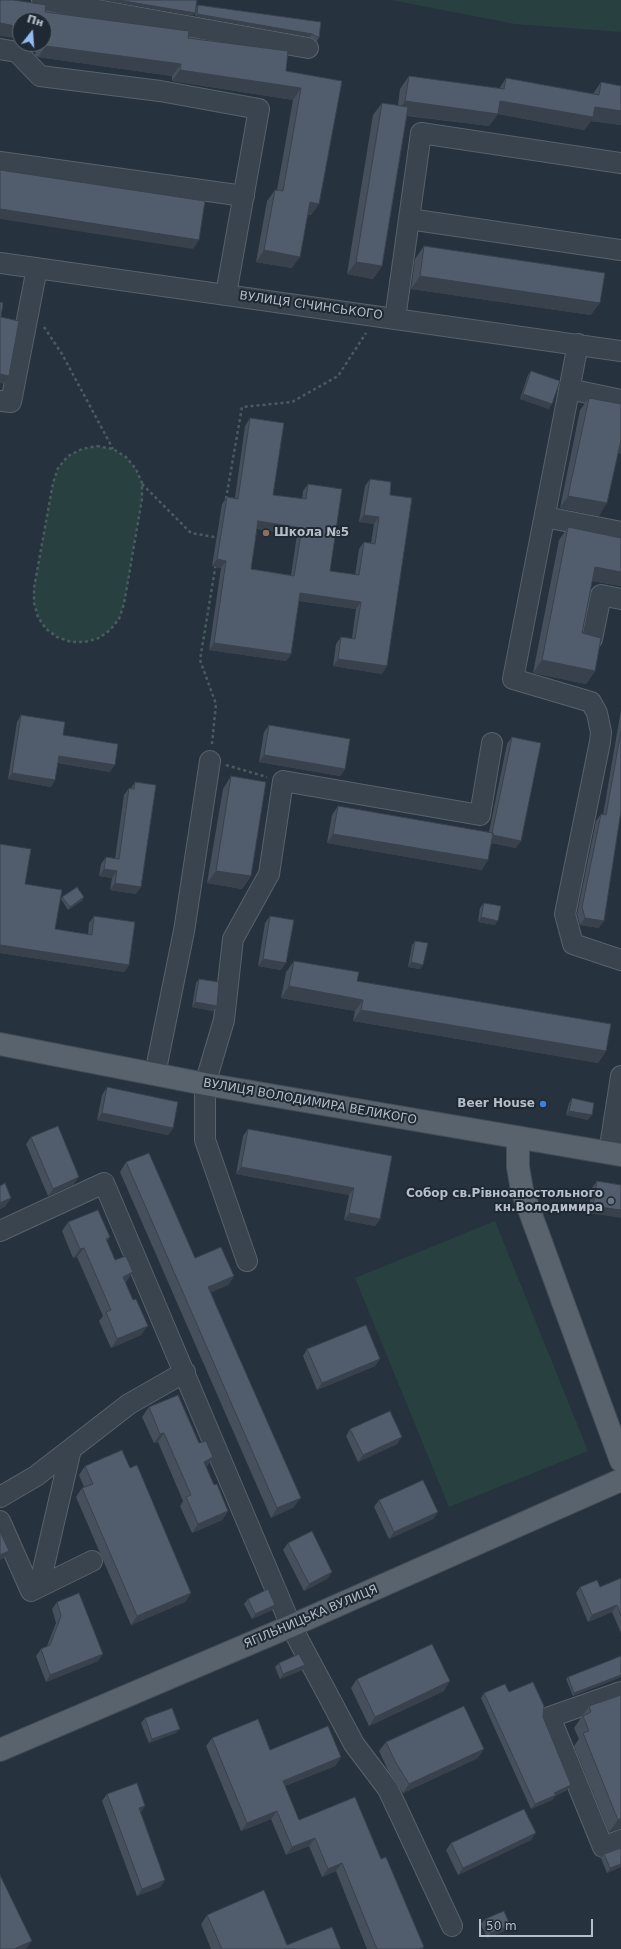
<!DOCTYPE html>
<html>
<head>
<meta charset="utf-8">
<style>
  body { margin:0 }
  #map { position:relative; width:621px; height:1949px; overflow:hidden; background:#26323e; font-family:"DejaVu Sans",sans-serif }
  canvas { display:block }
  .north { position:absolute; left:12px; top:12px; width:40px; height:40px; box-sizing:border-box; background:#1f2933; border:1px solid #5b656f; border-radius:50%; rotate:17deg; font-size:11px; font-weight:700; line-height:16px; text-align:center; color:#b6bfc9 }
  .north::after { content:''; display:block; margin:auto; width:14px; height:18px; background:#92bdf3; clip-path:polygon(50% 0,100% 100%,50% 72%,0 100%) }
  .scale { position:absolute; left:479px; top:1919px; width:114px; height:18px; box-sizing:border-box; border:2px solid #b6bfc9; border-top:0; padding-left:5px; font-size:12px; line-height:14px; white-space:nowrap; color:#b6bfc9; -webkit-text-stroke:3px #1f2933; paint-order:stroke }
</style>
</head>
<body>
<div id="map">
<canvas width="621" height="1949"></canvas>
<div class="north">Пн</div>
<div class="scale">50 m</div>
</div>
<script>
const c = document.querySelector('canvas').getContext('2d');
c.lineJoin = 'round';
function fill(path, color) { c.fillStyle = color; c.fill(path, 'evenodd'); }
const shape = rows => new Path2D(rows.map(r => 'M' + r).join(''));
function stroke(path, color, width, dash) { c.strokeStyle = color; c.lineWidth = width; c.lineCap = dash ? 'butt' : 'round'; c.setLineDash(dash || []); c.stroke(path); }
function label(font, color, halo, rows, align = 'center') {
  c.font = font + ' "DejaVu Sans",sans-serif'; c.lineWidth = 4; c.setLineDash([]); c.textBaseline = 'middle'; c.strokeStyle = halo; c.fillStyle = color; for (const [text, x, y, turn = 0] of rows) {
    c.save(); c.translate(x, y); c.rotate((+turn || 0) * Math.PI / 180); c.textAlign = isNaN(turn) ? turn : align; if (halo) c.strokeText(text, 0, 0); c.fillText(text, 0, 0); c.restore();
  }
}
const green = shape([
  [391,0,621,0,621,32,515,24],
  [97,446,113,449,126,457,136,469,142,483,142,499,124,604,119,619,110,630,99,638,85,642,71,642,57,637,46,629,38,617,34,603,34,588,53,483,58,468,69,456,82,449],
  [495,1221,588,1451,449,1507,355,1278]
]);
const path = shape([
  [44,327,62,354,113,449],
  [97,446,113,449,126,457,136,469,142,483,142,499,124,604,119,619,110,630,99,638,85,642,71,642,57,637,46,629,38,617,34,603,34,588,53,483,58,468,68,456,82,449,97,446],
  [142,484,191,533,220,538],
  [226,499,242,407,292,402,338,376,366,333],
  [212,744,216,704,200,660,216,563],
  [226,765,267,777]
]);
const minor = shape([
  [42,0,308,48],
  [0,49,17,52,40,76,160,91,259,109,226,294],
  [0,162,244,196],
  [409,219,621,250],
  [0,263,621,351],
  [395,319,421,133,621,163],
  [578,344,513,679,591,702,597,713,601,732,600,742,565,914,573,944,621,960],
  [569,389,621,400],
  [0,401,11,402,37,268],
  [545,517,621,532],
  [592,639,601,595,621,599],
  [155,1074,184,931,210,761],
  [609,1153,621,1076],
  [0,1231,104,1183,291,1626,354,1744,388,1789,452,1926],
  [247,1261,205,1140,205,1084,224,1020,233,939,269,874,283,781,480,815,492,743],
  [0,1497,36,1476,129,1404,185,1372],
  [0,1521,31,1591,92,1561],
  [39,1587,71,1449],
  [621,1692,550,1717,603,1847,621,1840]
]);
const major = shape([
  [0,1044,205,1084,621,1155],
  [518,1138,518,1167,522,1190,621,1461],
  [0,1750,291,1626,621,1480]
]);
const wall = shape([
  [198,5,321,22,319,38,317,41,310,37,195,16,196,7],
  [45,12,188,38,286,71,342,81,319,204,311,215,308,215,292,268,256,262,267,201,275,190,277,190,293,100,172,81,172,76,38,57,35,55,37,44,44,44,44,20],
  [409,76,499,89,506,78,593,94,601,82,621,86,621,125,591,121,584,130,498,114,489,126,407,116,382,266,373,279,347,274,373,115,382,103,398,105,400,89],
  [424,246,591,315,411,289,415,259],
  [531,371,549,409,520,399,528,375],
  [589,398,618,454,599,516,560,508,580,410],
  [250,418,273,495,302,499,303,491,308,484,330,571,355,575,359,549,364,542,371,543,374,524,359,522,365,486,370,479,390,495,382,674,333,666,336,644,341,637,352,638,356,609,299,601,291,654,286,661,209,650,221,568,212,566,222,504,227,497,235,498,245,426],
  [257,529,297,535,291,575,251,569],
  [568,527,621,538,621,586,592,581,582,633,595,671,586,684,533,673,559,540],
  [621,710,621,815,620,815,599,928,580,925,577,914,596,821,601,814,603,815],
  [21,715,63,735,110,772,58,763,55,780,51,787,8,779,17,722],
  [269,725,345,769,340,776,259,762,264,732],
  [512,737,516,848,492,843,482,870,327,843,332,815,338,806,489,832,507,744],
  [231,776,251,876,242,889,207,883,223,789],
  [135,782,136,894,110,890,112,878,99,876,101,864,106,857,115,859,124,795,129,788,131,788],
  [25,884,55,929,88,934,89,923,94,916,129,965,124,972,0,953],
  [62,897,83,900,68,910,61,899],
  [484,903,495,925,478,922,480,908],
  [270,916,281,970,258,966,265,923],
  [415,941,423,965,420,969,408,967,412,945],
  [294,961,357,981,606,1051,598,1063,353,1021,355,1011,281,998,286,972],
  [199,979,217,1006,213,1011,192,1007,196,983],
  [107,1087,173,1128,168,1135,97,1120,102,1095],
  [572,1098,588,1120,566,1115,569,1103],
  [248,1129,392,1156,380,1219,375,1226,344,1220,349,1195,236,1174,243,1136],
  [31,1137,74,1184,48,1196,26,1144],
  [126,1162,195,1258,234,1276,228,1285,211,1292,294,1507,271,1518,120,1172],
  [597,1181,621,1185,588,1213,592,1188],
  [68,1222,110,1237,107,1241,115,1260,127,1281,125,1282,141,1335,111,1348,99,1321,103,1316,77,1257,73,1258,62,1231],
  [307,1349,380,1359,375,1366,317,1390,303,1356],
  [149,1407,199,1443,213,1457,207,1466,206,1467,214,1485,228,1511,222,1520,192,1533,180,1506,183,1501,158,1442,154,1443,142,1417],
  [350,1429,397,1444,358,1462,346,1436],
  [85,1466,191,1593,185,1602,131,1625,76,1497,82,1488,84,1487,79,1475],
  [379,1500,438,1512,433,1519,389,1539,374,1507],
  [288,1543,332,1572,327,1579,304,1591,283,1550],
  [621,1578,621,1633,612,1612,588,1622,576,1593,580,1587,600,1587],
  [248,1599,275,1605,272,1610,252,1619,244,1604],
  [57,1602,98,1661,46,1682,36,1656,41,1649,47,1646,56,1623,52,1609],
  [621,1656,621,1677,573,1696,566,1679,568,1677],
  [279,1663,305,1665,302,1670,280,1679,275,1667],
  [357,1679,444,1691,369,1726,351,1688],
  [509,1692,543,1717,571,1785,567,1790,555,1796,552,1800,531,1809,481,1698,484,1693],
  [621,1695,621,1829,617,1829,609,1832,574,1746,579,1739,574,1728,589,1706],
  [145,1718,176,1733,149,1743,141,1723],
  [212,1738,270,1750,341,1757,335,1766,285,1786,299,1820,381,1859,424,1947,422,1949,367,1949,336,1871,322,1877,309,1846,286,1855,271,1819,241,1831,206,1746],
  [386,1742,478,1758,403,1793,388,1770,379,1751],
  [107,1794,140,1813,165,1880,160,1887,137,1896,102,1801],
  [531,1840,458,1875,446,1850,451,1843],
  [621,1848,621,1867,607,1873,601,1858,604,1854],
  [207,1915,287,1945,341,1949,211,1949,201,1924],
  [485,1919,510,1925,507,1930,487,1938,481,1924]
]);
const shadedWall = shape([
  [102,0,118,0,195,13,193,16],
  [197,14,312,34,310,37,195,16],
  [0,23,20,27,20,39,0,36],
  [46,46,181,64,172,76,38,57],
  [180,70,301,88,293,100,172,81],
  [405,101,500,101,595,107,621,111,621,125,591,121,584,130,498,114,489,126,396,114],
  [310,202,319,204,311,215,302,214],
  [0,209,199,240,193,249,0,219],
  [264,250,300,257,292,268,256,262],
  [356,262,382,266,373,279,347,274],
  [420,276,600,303,591,315,411,289],
  [0,374,9,376,3,384,0,383],
  [523,394,552,404,549,409,520,399],
  [621,440,621,454,612,452],
  [568,496,607,503,599,516,560,508],
  [364,515,379,517,374,524,359,522],
  [258,521,302,528,297,535,253,528],
  [217,559,226,561,221,568,212,566],
  [595,567,621,572,621,586,586,580],
  [300,593,361,602,356,609,295,600],
  [214,643,291,654,286,661,209,650],
  [338,659,387,666,382,674,333,666],
  [542,660,595,671,586,684,533,673],
  [264,755,345,769,340,776,259,762],
  [59,756,115,765,110,772,55,762],
  [12,773,55,780,51,787,8,779],
  [333,834,488,860,482,870,327,843],
  [492,835,521,841,516,848,487,842],
  [104,869,117,871,112,878,99,876],
  [216,871,251,876,242,889,207,883],
  [115,883,141,887,136,894,110,890],
  [84,897,83,900,68,910,70,907],
  [481,917,498,921,495,925,478,922],
  [585,918,604,921,599,928,580,925],
  [0,945,129,965,124,972,0,953],
  [263,959,286,963,281,970,258,966],
  [411,962,423,965,420,969,408,967],
  [289,986,363,1000,355,1011,281,998],
  [195,1002,217,1006,213,1011,192,1007],
  [361,1010,606,1051,598,1063,353,1021],
  [569,1111,592,1115,588,1120,566,1115],
  [102,1113,173,1128,168,1135,97,1120],
  [241,1167,354,1188,349,1195,236,1174],
  [79,1177,74,1184,48,1196,53,1189],
  [11,1198,5,1207,0,1209,0,1203],
  [593,1206,621,1210,621,1218,588,1213],
  [349,1213,380,1219,375,1226,344,1220],
  [84,1248,77,1257,73,1258,80,1249],
  [133,1272,127,1281,117,1286,123,1277],
  [234,1276,228,1285,202,1296,208,1287],
  [148,1326,141,1335,111,1348,117,1339],
  [380,1359,375,1366,317,1390,322,1383],
  [164,1433,158,1442,154,1443,160,1434],
  [402,1437,397,1444,358,1462,363,1455],
  [213,1457,207,1466,197,1471,204,1462],
  [301,1498,294,1507,271,1518,277,1508],
  [228,1511,222,1520,192,1533,198,1524],
  [438,1512,433,1519,389,1539,394,1532],
  [9,1551,4,1558,0,1560,0,1555],
  [332,1572,327,1579,304,1591,309,1584],
  [191,1593,185,1602,131,1625,137,1616],
  [275,1605,272,1610,252,1619,255,1614],
  [617,1605,612,1612,588,1622,592,1615],
  [103,1654,98,1661,46,1682,50,1675],
  [305,1665,302,1670,280,1679,283,1674],
  [621,1675,621,1677,573,1696,574,1693],
  [450,1681,444,1691,369,1726,375,1717],
  [180,1729,176,1733,149,1743,152,1739],
  [484,1749,478,1758,403,1793,409,1784],
  [341,1757,335,1766,277,1789,283,1781],
  [571,1785,567,1790,555,1796,552,1800,531,1809,535,1804,554,1793],
  [145,1806,141,1813,139,1808],
  [277,1811,271,1819,241,1831,247,1823],
  [621,1818,621,1829,617,1829,609,1832,618,1820],
  [536,1833,531,1840,458,1875,463,1868],
  [315,1838,309,1846,286,1855,292,1847],
  [342,1863,336,1871,322,1877,328,1869],
  [621,1864,621,1867,607,1873,610,1868],
  [165,1880,160,1887,137,1896,142,1889],
  [510,1925,507,1930,487,1938,491,1933],
  [32,1941,26,1949,14,1949]
]);
const building = shape([
  [0,0,14,0,46,5,45,12,189,31,188,38,288,51,286,71,342,81,319,204,310,202,300,257,264,250,275,190,283,191,301,88,180,70,181,64,46,46,44,43,45,31,44,30,44,20,20,20,20,27,0,23,0,0],
  [118,0,197,0,195,13,118,0],
  [198,5,321,22,319,38,312,34,197,14,198,5],
  [409,76,504,89,506,78,599,95,601,82,621,86,621,111,595,107,593,117,500,101,498,114,405,101,409,76],
  [382,103,408,107,382,266,356,262,382,103],
  [0,170,205,201,199,240,0,209,0,170],
  [424,246,605,273,600,303,420,276,424,246],
  [0,302,3,303,1,317,19,321,9,376,0,374,0,302],
  [531,371,560,381,552,404,523,394,531,371],
  [589,398,621,404,621,440,607,503,568,496,589,398],
  [250,418,284,423,273,495,306,499,308,484,342,489,330,571,359,575,364,542,375,544,379,517,364,515,370,479,391,482,390,495,412,498,387,666,338,659,341,637,355,639,361,602,300,593,291,654,214,643,226,561,217,559,227,497,238,499,250,418],
  [258,521,302,528,294,576,251,569,258,521],
  [568,527,621,538,621,572,595,567,582,633,601,638,595,671,542,660,568,527],
  [21,715,65,722,63,735,118,744,115,765,59,756,55,780,12,773,21,715],
  [269,725,350,739,345,769,264,755,269,725],
  [621,731,621,811,604,921,585,918,582,907,601,814,606,815,621,731],
  [512,737,541,743,521,841,493,835,493,833,492,833,512,737],
  [231,776,266,782,251,876,216,871,231,776],
  [135,782,156,785,141,887,115,883,117,871,104,869,106,857,119,859,129,788,134,789,135,782],
  [338,806,493,833,488,860,333,834,338,806],
  [0,844,31,849,25,884,62,890,55,929,92,935,94,916,135,922,129,965,0,945,0,844],
  [77,887,84,897,70,907,62,897,77,887],
  [484,903,501,906,498,921,481,917,484,903],
  [270,916,294,920,286,963,263,959,270,916],
  [415,941,428,943,423,965,411,962,415,941],
  [294,961,359,972,357,981,611,1024,606,1051,361,1010,363,1000,289,986,294,961],
  [199,979,219,982,217,1006,195,1002,199,979],
  [107,1087,178,1102,173,1128,102,1113,107,1087],
  [572,1098,594,1103,592,1115,569,1111,572,1098],
  [58,1126,79,1177,53,1189,31,1137,58,1126],
  [248,1129,392,1156,380,1219,349,1213,354,1188,241,1167,248,1129],
  [149,1153,195,1258,221,1247,234,1276,208,1287,301,1498,277,1508,126,1162,149,1153],
  [597,1181,621,1185,621,1210,593,1206,597,1181],
  [5,1183,11,1198,0,1203,0,1186,5,1183],
  [98,1210,110,1237,106,1239,115,1260,126,1256,133,1272,123,1277,133,1300,136,1299,148,1326,117,1339,106,1312,111,1310,84,1248,80,1249,68,1222,98,1210],
  [366,1325,380,1359,322,1383,307,1349,366,1325],
  [178,1395,199,1443,206,1441,213,1457,204,1462,214,1485,217,1484,228,1511,198,1524,186,1497,191,1495,164,1433,160,1434,149,1407,178,1395],
  [390,1411,402,1437,363,1455,350,1429,390,1411],
  [122,1450,130,1468,137,1465,191,1593,137,1616,82,1488,93,1484,85,1466,122,1450],
  [423,1480,438,1512,394,1532,379,1500,423,1480],
  [0,1531,9,1551,0,1555,0,1531],
  [312,1531,332,1572,309,1584,288,1543,312,1531],
  [621,1578,621,1616,617,1605,592,1615,580,1587,597,1580,600,1587,621,1578],
  [268,1589,275,1605,255,1614,248,1599,268,1589],
  [79,1593,103,1654,50,1675,41,1649,50,1645,61,1616,57,1602,79,1593],
  [432,1644,450,1681,375,1717,357,1679,432,1644],
  [299,1654,305,1665,283,1674,279,1663,299,1654],
  [621,1656,621,1675,574,1693,568,1677,621,1656],
  [533,1682,544,1706,543,1717,571,1785,554,1793,556,1795,535,1804,484,1693,505,1684,509,1692,533,1682],
  [621,1695,621,1818,618,1820,583,1733,589,1731,583,1716,591,1712,589,1706,621,1695],
  [464,1706,484,1749,409,1784,395,1761,386,1742,464,1706],
  [172,1708,180,1729,152,1739,145,1718,172,1708],
  [258,1719,270,1750,328,1726,341,1757,283,1781,299,1820,355,1797,381,1859,386,1857,424,1947,419,1949,377,1949,342,1863,328,1869,315,1838,292,1847,277,1811,247,1823,212,1738,258,1719],
  [137,1783,145,1806,139,1808,165,1880,142,1889,107,1794,137,1783],
  [524,1809,536,1833,463,1868,451,1843,524,1809],
  [621,1848,621,1864,610,1868,604,1854,621,1848],
  [0,1875,32,1941,14,1949,0,1949,0,1875],
  [264,1890,287,1945,332,1927,341,1949,222,1949,207,1915,264,1890],
  [504,1911,510,1925,491,1933,485,1919,504,1911]
]);
const markers = [
  [266,533,4,"#8d6e63"],
  [543,1104,4,"#3f7fe0"],
  [611,1201,4,"#6b7280"]
];
const streetNames = [
  ["ВУЛИЦЯ СІЧИНСЬКОГО",311,306,8],
  ["ВУЛИЦЯ ВОЛОДИМИРА ВЕЛИКОГО",310,1102,10],
  ["ЯГІЛЬНИЦЬКА ВУЛИЦЯ",311,1617,-23]
];
const poiNames = [
  ["Школа №5",274,533,"left"],
  ["Beer House",535,1104],
  ["Собор св.Рівноапостольного",603,1194],
  ["кн.Володимира",603,1208]
];
fill(green, '#294040');
stroke(minor, '#58626c', 22);
stroke(major, '#434d57', 24);
stroke(path, '#485d5e', 2.5, [3, 3]);
stroke(minor, '#3a444e', 20);
stroke(major, '#58636e', 22);
fill(wall, '#46505d');
fill(shadedWall, '#39414c');
fill(building, '#515d6c');
stroke(building, '#39414c', 1);
for (const [x, y, r, color] of markers) { const dot = new Path2D(); dot.arc(x, y, r, 0, 2 * Math.PI); c.fillStyle = color; c.fill(dot); stroke(dot, '#1f2933', 1.5); }
label('12px', '#b6bfc9', '#1f2933', streetNames);
label('bold 12px', '#b6bfc9', '#1f2933', poiNames, 'right');
</script>
</body>
</html>
